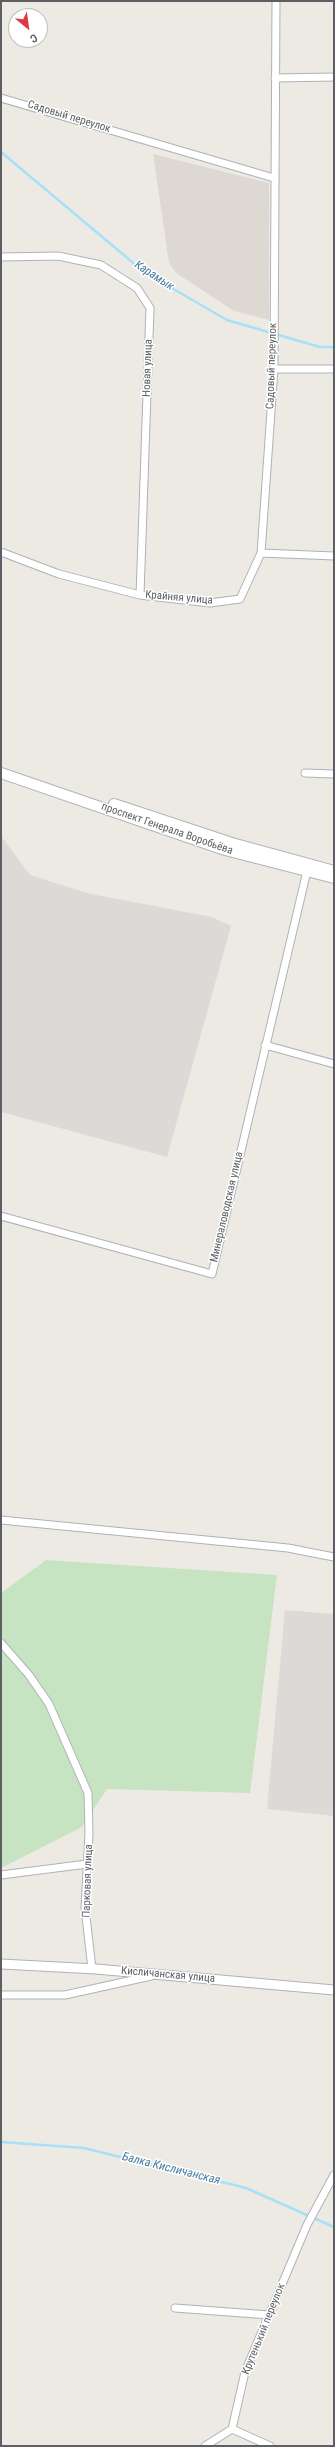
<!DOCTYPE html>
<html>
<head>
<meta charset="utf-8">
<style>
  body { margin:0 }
  #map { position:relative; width:335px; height:2447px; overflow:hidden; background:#edeae4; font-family:"Roboto Condensed",sans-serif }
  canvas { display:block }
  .frame { position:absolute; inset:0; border:2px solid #5c6064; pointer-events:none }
  .north { position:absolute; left:8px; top:8px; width:40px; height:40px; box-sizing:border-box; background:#fff; border:1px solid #bebfc1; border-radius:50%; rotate:151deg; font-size:11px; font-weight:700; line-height:16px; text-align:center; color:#5c6064 }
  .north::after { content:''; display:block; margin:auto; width:14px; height:18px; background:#de3940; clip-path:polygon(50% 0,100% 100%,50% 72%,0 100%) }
</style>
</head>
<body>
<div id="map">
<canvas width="335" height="2447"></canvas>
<div class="frame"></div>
<div class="north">С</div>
</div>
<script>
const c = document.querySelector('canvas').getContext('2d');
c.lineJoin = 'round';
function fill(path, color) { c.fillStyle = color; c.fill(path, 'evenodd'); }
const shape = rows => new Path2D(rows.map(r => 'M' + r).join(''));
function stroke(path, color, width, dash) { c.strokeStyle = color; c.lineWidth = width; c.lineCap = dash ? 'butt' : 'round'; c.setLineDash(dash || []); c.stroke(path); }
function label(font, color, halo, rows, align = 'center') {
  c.font = font + ' "Roboto Condensed",sans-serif'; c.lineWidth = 3; c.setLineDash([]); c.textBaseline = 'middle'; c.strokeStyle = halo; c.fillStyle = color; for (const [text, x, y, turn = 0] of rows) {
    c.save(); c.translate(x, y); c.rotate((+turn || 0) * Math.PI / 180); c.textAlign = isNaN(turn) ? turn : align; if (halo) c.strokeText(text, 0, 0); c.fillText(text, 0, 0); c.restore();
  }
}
const industrial = shape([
  [1,836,30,875,91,894,212,917,231,926,167,1157,1,1112],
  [285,1610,334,1614,334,1816,267,1809]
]);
const education = shape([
  [153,154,269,183,269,320,234,311,176,273,169,263]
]);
const green = shape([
  [46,1560,277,1575,250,1793,107,1789,82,1827,1,1868,1,1593]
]);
const stream = shape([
  [1,152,144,272,227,320,320,347,334,347],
  [1,2142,84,2148,246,2188,334,2227]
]);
const minor = shape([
  [275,78,334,77],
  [1,98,274,178],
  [1,257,58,256,101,265,137,288,150,308,140,595],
  [274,369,334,369],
  [1,552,59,574,140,595,210,603,240,599,261,553,334,556],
  [261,553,274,369,276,1],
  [305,773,334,774],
  [265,1045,334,1064],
  [1,1216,212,1274,307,871],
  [1,1520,288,1548,334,1557],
  [1,1643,29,1675,49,1704,88,1793,89,1834,85,1908,92,1969],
  [1,1875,87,1864],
  [1,1995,65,1995,151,1976],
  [175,2308,269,2315],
  [232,2429,270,2446],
  [205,2446,232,2429,245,2372,307,2225,334,2175]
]);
const tertiary = shape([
  [1,1964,96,1969,334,1990]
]);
const secondary = shape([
  [1,773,225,850,334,878],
  [114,804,232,843,334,871]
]);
const streetNames = [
  ["Садовый переулок",69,117,17],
  ["Садовый переулок",272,366,-88],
  ["Новая улица",148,368,-88],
  ["Крайняя улица",179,598,5],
  ["проспект Генерала Воробьёва",167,829,19],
  ["Минераловодская улица",227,1207,-77],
  ["Парковая улица",88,1881,-88],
  ["Кисличанская улица",168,1975,5],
  ["Крутенький переулок",264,2329,-68]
];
const waterNames = [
  ["Карамык",154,276,33],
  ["Балка Кисличанская",171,2169,14]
];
fill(industrial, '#dcd9d6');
fill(education, '#ddd9d2');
fill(green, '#c6e4c2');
stroke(stream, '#a8dff9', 2.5);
stroke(minor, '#afb2b6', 9);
stroke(tertiary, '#afb2b6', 11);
stroke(secondary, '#b0b4b8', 12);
stroke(minor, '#fff', 7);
stroke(tertiary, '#fff', 9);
stroke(secondary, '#fff', 10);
label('11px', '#5c6064', '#fff', streetNames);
label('italic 12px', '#437ca2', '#fff', waterNames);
</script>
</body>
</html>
